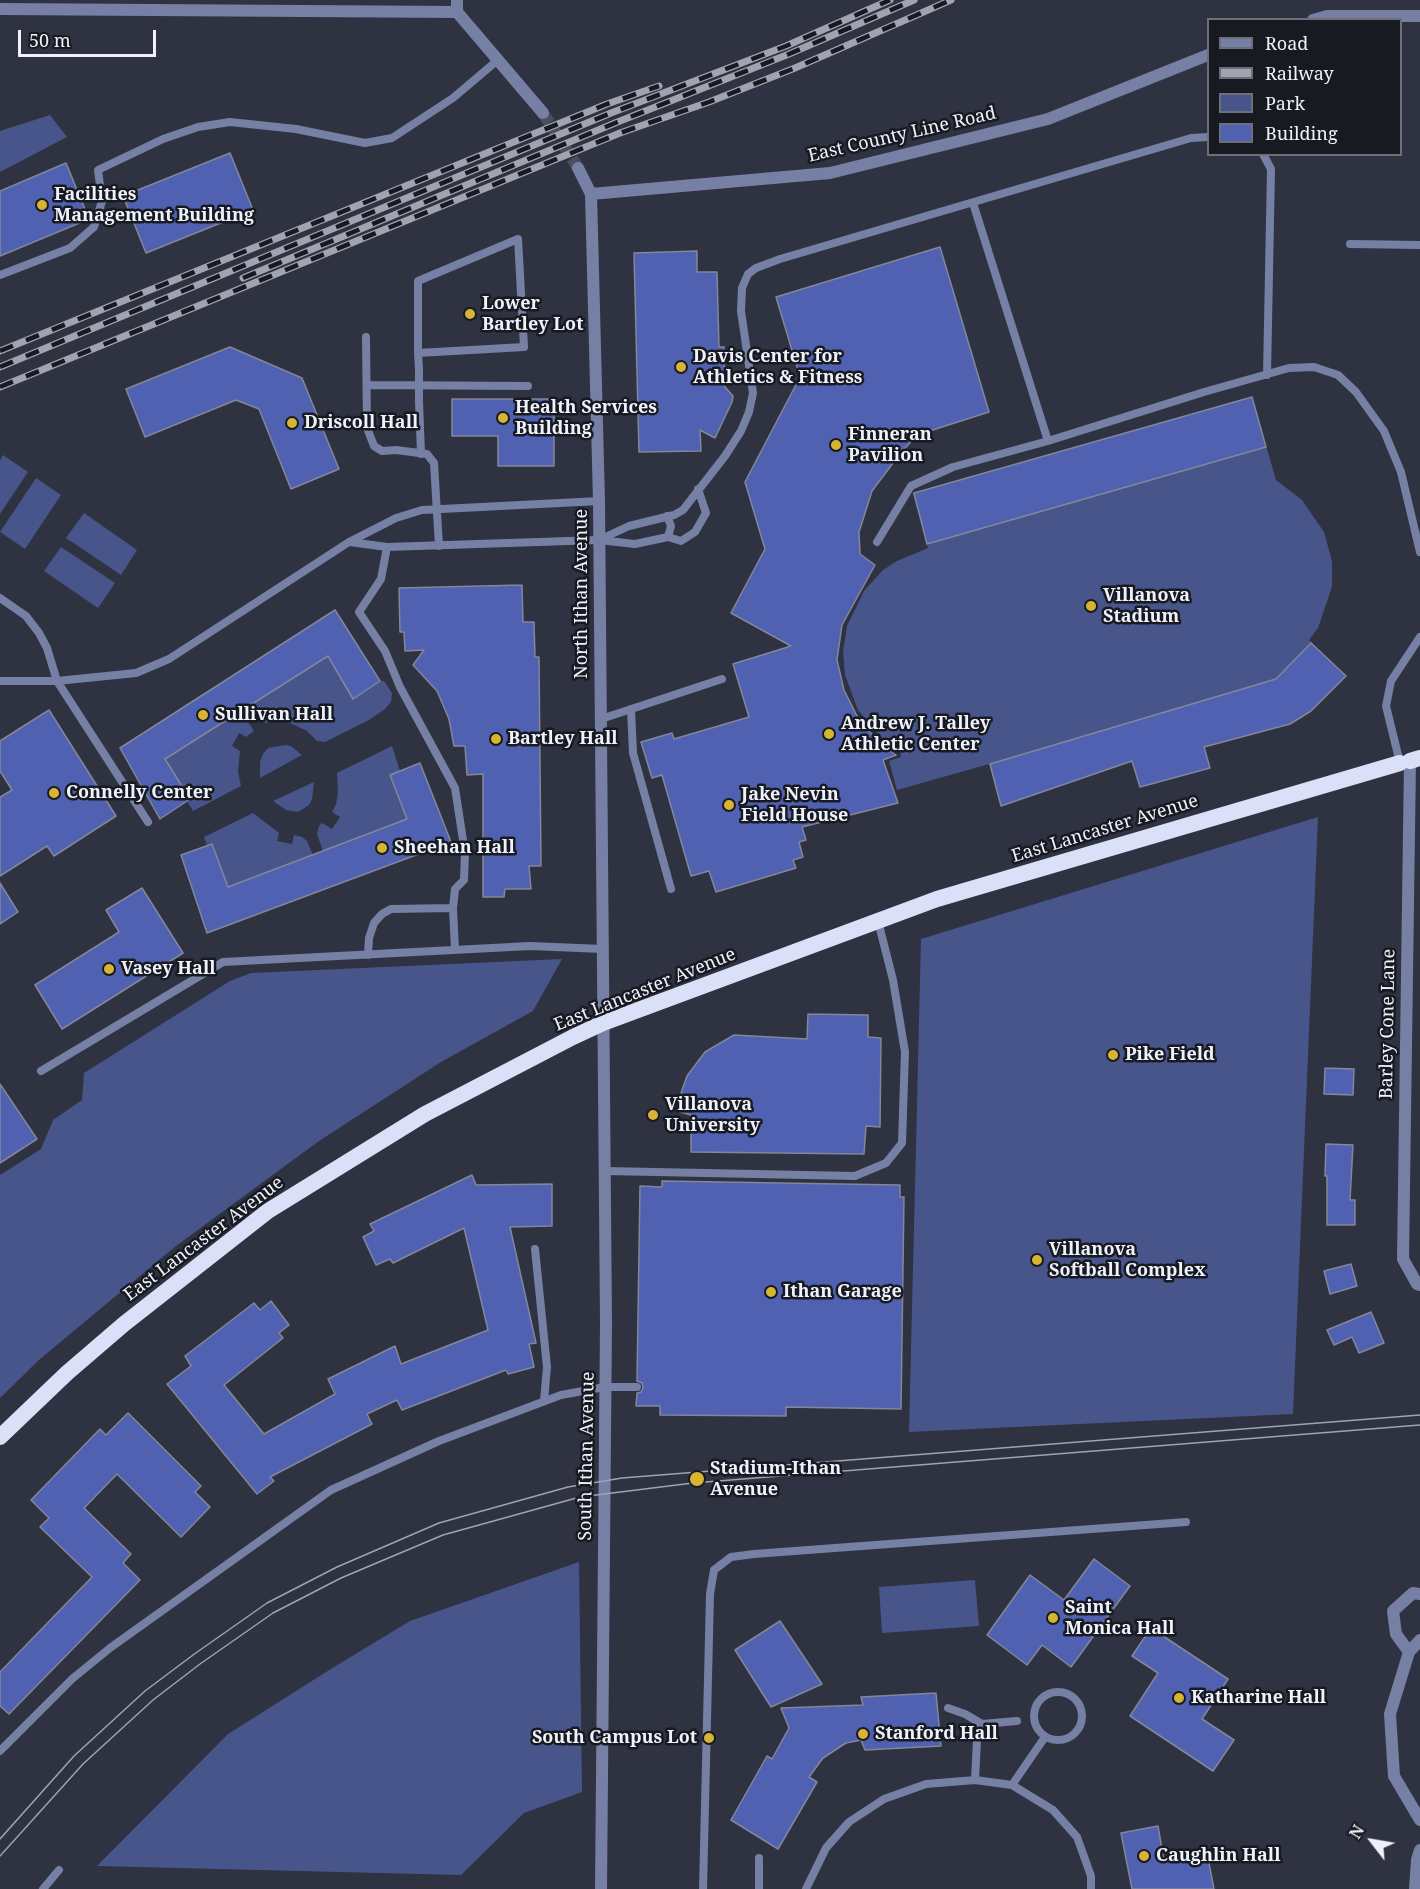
<!DOCTYPE html>
<html>
<head>
<meta charset="utf-8">
<style>
  body { margin:0 }
  #map { position:relative; width:1420px; height:1889px; overflow:hidden; background:#2e3241; font-family:"Noto Serif",serif }
  canvas { display:block }
  .legend { position:absolute; left:1207px; top:18px; width:195px; height:138px; box-sizing:border-box; background:#181a21; border:2px solid #6e7079; margin:0; padding:8px 10px; list-style:none; font-size:18px; color:#eff2fc }
  .legend li { display:flex; align-items:center; gap:12px; height:30px }
  .legend b { width:30px; border:2px solid #6e7079 }
  .north { position:absolute; left:1342px; top:1811px; width:60px; height:60px; -webkit-text-stroke:4px #181a21; paint-order:stroke; rotate:301deg; font-size:16px; font-weight:700; line-height:24px; text-align:center; color:#eff2fc }
  .north::after { content:''; display:block; margin:auto; width:21px; height:27px; background:#eff2fc; clip-path:polygon(50% 0,100% 100%,50% 72%,0 100%) }
  .scale { position:absolute; left:18px; top:30px; width:138px; height:27px; box-sizing:border-box; border:3px solid #eff2fc; border-top:0; padding-left:8px; font-size:18px; line-height:21px; white-space:nowrap; color:#eff2fc; -webkit-text-stroke:4px #181a21; paint-order:stroke }
</style>
</head>
<body>
<div id="map">
<canvas width="1420" height="1889"></canvas>
<ul class="legend">
<li><b style="height:8px;background:#7680a5"></b>Road</li>
<li><b style="height:8px;background:#a0a4b0"></b>Railway</li>
<li><b style="height:16px;background:#48558b"></b>Park</li>
<li><b style="height:16px;background:#5061b1"></b>Building</li>
</ul>
<div class="north">N</div>
<div class="scale">50 m</div>
</div>
<script>
const c = document.querySelector('canvas').getContext('2d');
c.lineJoin = 'round';
function fill(path, color) { c.fillStyle = color; c.fill(path, 'evenodd'); }
const shape = rows => new Path2D(rows.map(r => 'M' + r).join(''));
function stroke(path, color, width, dash) { c.strokeStyle = color; c.lineWidth = width; c.lineCap = dash ? 'butt' : 'round'; c.setLineDash(dash || []); c.stroke(path); }
function label(font, color, halo, rows, align = 'center') {
  c.font = font + ' "Noto Serif",serif'; c.lineWidth = 5; c.setLineDash([]); c.textBaseline = 'middle'; c.strokeStyle = halo; c.fillStyle = color; for (const [text, x, y, turn = 0] of rows) {
    c.save(); c.translate(x, y); c.rotate((+turn || 0) * Math.PI / 180); c.textAlign = isNaN(turn) ? turn : align; if (halo) c.strokeText(text, 0, 0); c.fillText(text, 0, 0); c.restore();
  }
}
const green = shape([
  [50,115,67,137,0,172,0,131],
  [1252,397,1276,480,1302,500,1324,532,1332,561,1332,587,1318,628,1309,640,1346,676,1311,711,1290,724,1204,747,1210,768,1140,787,1132,761,1001,806,989,764,897,790,889,761,901,757,900,750,879,735,858,710,845,675,843,652,847,626,864,591,883,570,897,561,928,548,913,494],
  [3,455,28,472,0,514,0,460],
  [36,478,61,495,25,549,0,532],
  [84,513,137,550,121,575,66,538],
  [61,547,115,583,98,608,44,571],
  [328,656,353,698,380,681,384,681,392,693,391,702,385,709,369,720,325,742,317,741,307,731,286,721,285,714,271,714,271,722,263,723,252,704],
  [241,711,254,731,246,737,239,733,232,746,240,751,238,771,241,786,193,811,187,801,190,799,165,759],
  [286,745,291,746,302,755,260,778,260,762,263,754,268,748],
  [392,746,400,771,390,776,407,819,323,851,317,834,319,826,322,823,332,829,340,817,332,812,336,804,338,792,337,773],
  [314,782,312,799,309,805,298,812,286,810,273,801],
  [253,813,279,833,277,841,292,844,294,835,302,837,307,841,313,855,228,887,212,844,207,845,204,837],
  [1318,817,1293,1414,909,1432,921,939],
  [562,959,533,1011,441,1062,319,1141,176,1246,40,1359,0,1398,0,1175,41,1149,53,1120,82,1100,84,1073,230,981,251,973],
  [579,1562,582,1792,524,1813,461,1875,97,1866,228,1734,334,1667,410,1621],
  [975,1580,979,1626,882,1633,879,1587]
]);
const building = shape([
  [230,153,253,210,146,253,123,196,230,153],
  [66,163,89,219,0,256,0,191,66,163],
  [940,247,989,412,917,435,899,455,872,491,859,532,860,554,875,565,842,625,837,660,844,690,859,720,881,744,896,755,883,760,898,803,802,827,806,840,799,842,803,857,793,860,796,868,716,892,709,871,691,876,662,775,652,778,641,742,672,733,674,739,749,717,733,664,791,646,731,613,765,549,745,482,800,377,776,297,940,247],
  [697,251,697,272,717,272,719,347,724,347,725,387,733,396,732,402,715,438,700,430,701,451,639,452,634,253,697,251],
  [230,347,302,378,339,469,291,489,259,409,236,400,145,437,126,389,230,347],
  [1252,397,1266,447,927,544,914,493,1252,397],
  [452,399,554,399,554,466,498,466,498,436,452,436,452,399],
  [522,585,523,622,534,622,535,657,539,657,541,866,529,866,531,889,505,889,504,897,483,897,483,774,467,775,465,746,454,746,449,719,437,691,413,665,424,650,405,651,404,632,400,632,399,588,522,585],
  [335,610,380,681,353,699,328,656,165,759,190,799,160,819,120,748,335,610],
  [1311,643,1346,676,1311,711,1290,724,1204,747,1210,768,1140,787,1132,761,1001,806,990,764,1276,679,1311,643],
  [49,710,116,816,54,856,47,846,0,876,0,797,12,790,0,771,0,741,49,710],
  [420,763,451,842,207,933,181,855,212,844,228,887,407,819,390,775,420,763],
  [0,883,18,912,0,924,0,883],
  [142,888,183,953,62,1029,35,985,119,932,106,910,142,888],
  [808,1014,868,1015,868,1037,881,1038,880,1127,866,1126,864,1154,691,1152,691,1115,680,1112,680,1096,687,1076,705,1052,734,1035,807,1039,808,1014],
  [1325,1068,1354,1069,1353,1095,1324,1094,1325,1068],
  [0,1084,37,1139,0,1163,0,1084],
  [1326,1144,1353,1145,1350,1200,1355,1200,1355,1225,1327,1225,1327,1176,1325,1176,1326,1144],
  [472,1175,476,1185,552,1184,552,1226,510,1227,536,1343,529,1344,534,1367,508,1374,506,1370,402,1410,397,1400,367,1414,372,1424,270,1477,274,1481,257,1494,167,1384,191,1366,185,1356,254,1303,260,1310,271,1301,289,1325,279,1333,283,1338,224,1385,264,1434,335,1394,328,1379,395,1346,401,1364,488,1330,464,1228,393,1263,390,1259,376,1265,363,1237,374,1231,370,1224,472,1175],
  [662,1181,900,1185,900,1197,904,1197,901,1409,786,1407,786,1416,660,1415,660,1406,636,1406,637,1393,641,1392,643,1388,642,1383,637,1381,640,1186,662,1187,662,1181],
  [1351,1264,1357,1286,1330,1294,1324,1271,1351,1264],
  [1371,1312,1384,1343,1359,1353,1352,1337,1334,1345,1327,1330,1371,1312],
  [128,1413,201,1486,195,1492,210,1507,181,1537,117,1474,84,1508,131,1554,123,1563,140,1580,9,1714,0,1706,0,1672,92,1577,40,1527,49,1518,31,1500,100,1429,106,1435,128,1413],
  [1094,1559,1130,1586,1071,1667,1042,1645,1027,1665,987,1635,1030,1575,1064,1600,1094,1559],
  [780,1621,822,1684,771,1707,735,1650,780,1621],
  [1151,1628,1228,1679,1202,1719,1234,1740,1213,1771,1130,1716,1158,1673,1132,1656,1151,1628],
  [936,1693,941,1746,865,1750,861,1740,846,1743,823,1758,809,1777,817,1782,778,1849,731,1820,767,1756,772,1759,789,1728,781,1708,863,1705,861,1697,936,1693],
  [1158,1826,1164,1861,1207,1853,1214,1889,1132,1889,1121,1833,1158,1826]
]);
const tertiaryTunnel = shape([
  [543,113,578,168]
]);
const service = shape([
  [1263,154,1271,169,1267,375],
  [973,203,1048,441,1204,392,1289,368,1314,367,1338,375,1356,392,1384,431,1401,472,1420,552],
  [1350,244,1420,245],
  [0,275,70,248,94,227,102,201,98,170,163,139,198,127,230,122,296,129,365,143,392,138,453,98,499,59],
  [366,337,367,428,374,446,382,451,396,450,427,454,434,463,439,546],
  [418,353,524,347,518,239,418,281,418,353,419,369],
  [367,385,528,386],
  [419,401,421,454],
  [667,516,671,526,668,537],
  [599,540,629,526,674,515,683,510,725,456,741,431,749,412,753,393,741,311,742,288,748,274,756,268,780,259,1191,138,1208,137],
  [350,542,387,547,599,540,635,544,668,537,681,541,695,532,706,513,698,489],
  [877,542,911,486,953,467,1048,441],
  [387,547,381,579,359,612,385,651,400,687,455,788,465,853,464,880,455,889,453,908,455,950],
  [0,598,26,616,39,633,47,648,57,681,148,822],
  [0,681,57,681,136,673,169,659,349,542,396,518,422,510,599,501],
  [631,709,633,753,671,889],
  [601,719,722,679],
  [1400,763,1386,706,1391,681,1420,637],
  [368,955,369,938,374,923,382,914,391,909,453,908],
  [41,1071,223,962,530,946,603,949],
  [605,1171,855,1176,886,1163,902,1143,905,1052,893,980,878,921],
  [535,1249,547,1367,544,1401],
  '1034 1716a24 24 0 1 1 48 0a24 24 0 1 1-48 0Z',
  [948,1708,965,1714,982,1724],
  [0,1751,72,1679,110,1648,331,1490,439,1441,561,1395,605,1387,637,1387],
  [975,1780,977,1740,982,1724,1017,1721],
  [1012,1785,1045,1737],
  [43,1889,59,1870],
  [703,1889,710,1594,714,1570,731,1557,754,1554,1186,1522],
  [759,1889,759,1858],
  [806,1889,826,1848,849,1822,884,1799,926,1784,975,1780,1012,1785,1053,1810,1077,1837,1091,1876,1091,1889]
]);
const minor = shape([
  [457,12,457,0],
  [1410,761,1403,1259,1417,1284,1420,1285],
  [1420,1640,1409,1652,1390,1714,1394,1776,1420,1820],
  [1409,1652,1396,1634,1393,1611,1413,1593,1420,1594],
  [1415,1889,1417,1860,1420,1850]
]);
const tertiary = shape([
  [0,9,457,12,543,113],
  [1313,20,1327,16,1420,16],
  [578,168,591,194,599,501,606,1323,601,1889],
  [591,194,830,173,1048,119,1208,55]
]);
const trunk = shape([
  [1410,761,1420,758],
  [0,1437,67,1373,124,1324,268,1211,425,1114,573,1037,603,1023,937,899,1400,763]
]);
const tram = shape([
  [0,1839,74,1756,145,1691,193,1655,267,1603,337,1567,439,1523,568,1487,622,1478,1420,1415],
  [0,1856,83,1764,153,1700,200,1664,273,1613,341,1578,443,1535,580,1497,693,1483,1420,1425]
]);
const rail = shape([
  [243,278,615,123,789,54,914,0],
  [0,351,607,104,659,86],
  [0,367,611,113,786,46,890,0],
  [0,387,620,133,709,102,795,68,951,0]
]);
const serviceBridge = shape([
  [419,369,419,401]
]);
const markers = [
  [42,205,6,"#d8b434"],
  [470,314,6,"#d8b434"],
  [681,367,6,"#d8b434"],
  [503,418,6,"#d8b434"],
  [292,423,6,"#d8b434"],
  [836,445,6,"#d8b434"],
  [1091,606,6,"#d8b434"],
  [203,715,6,"#d8b434"],
  [829,734,6,"#d8b434"],
  [496,739,6,"#d8b434"],
  [54,793,6,"#d8b434"],
  [729,805,6,"#d8b434"],
  [382,848,6,"#d8b434"],
  [109,969,6,"#d8b434"],
  [1113,1055,6,"#d8b434"],
  [653,1115,6,"#d8b434"],
  [1037,1260,6,"#d8b434"],
  [771,1292,6,"#d8b434"],
  [697,1479,8,"#d8b434"],
  [1053,1618,6,"#d8b434"],
  [1179,1698,6,"#d8b434"],
  [863,1734,6,"#d8b434"],
  [709,1738,6,"#d8b434"],
  [1144,1856,6,"#d8b434"]
];
const streetNames = [
  ["East County Line Road",902,135,-13],
  ["North Ithan Avenue",582,594,-90],
  ["East Lancaster Avenue",1105,829,-17],
  ["East Lancaster Avenue",645,990,-22],
  ["Barley Cone Lane",1388,1024,-89],
  ["East Lancaster Avenue",204,1239,-37],
  ["South Ithan Avenue",587,1456,-89]
];
const poiNames = [
  ["Facilities",54,195],
  ["Management Building",54,216],
  ["Lower",482,304],
  ["Bartley Lot",482,325],
  ["Davis Center for",693,357],
  ["Athletics & Fitness",693,378],
  ["Health Services",515,408],
  ["Building",515,429],
  ["Driscoll Hall",304,423],
  ["Finneran",848,435],
  ["Pavilion",848,456],
  ["Villanova",1103,596],
  ["Stadium",1103,617],
  ["Sullivan Hall",215,715],
  ["Andrew J. Talley",841,724],
  ["Athletic Center",841,745],
  ["Bartley Hall",508,739],
  ["Connelly Center",66,793],
  ["Jake Nevin",741,795],
  ["Field House",741,816],
  ["Sheehan Hall",394,848],
  ["Vasey Hall",121,969],
  ["Pike Field",1125,1055],
  ["Villanova",665,1105],
  ["University",665,1126],
  ["Villanova",1049,1250],
  ["Softball Complex",1049,1271],
  ["Ithan Garage",783,1292],
  ["Stadium-Ithan",710,1469],
  ["Avenue",710,1490],
  ["Saint",1065,1608],
  ["Monica Hall",1065,1629],
  ["Katharine Hall",1191,1698],
  ["Stanford Hall",875,1734],
  ["South Campus Lot",697,1738,"right"],
  ["Caughlin Hall",1156,1856]
];
fill(green, '#48558b');
fill(building, '#5061b1');
stroke(building, '#828799', 1.5);
stroke(tertiaryTunnel, '#4b4f5d', 12, [12, 6]);
stroke(service, '#7680a5', 8);
stroke(minor, '#7680a5', 12);
stroke(tertiary, '#7680a5', 12);
stroke(trunk, '#dae0f7', 16);
stroke(tram, '#a0a4b0', 1.5);
stroke(rail, '#a0a4b0', 7);
stroke(rail, '#181a21', 4.5, [14]);
stroke(serviceBridge, '#7680a5', 8);
for (const [x, y, r, color] of markers) { const dot = new Path2D(); dot.arc(x, y, r, 0, 2 * Math.PI); c.fillStyle = color; c.fill(dot); stroke(dot, '#181a21', 2); }
label('18px', '#eff2fc', '#181a21', streetNames);
label('bold 18px', '#eff2fc', '#181a21', poiNames, 'left');
</script>
</body>
</html>
